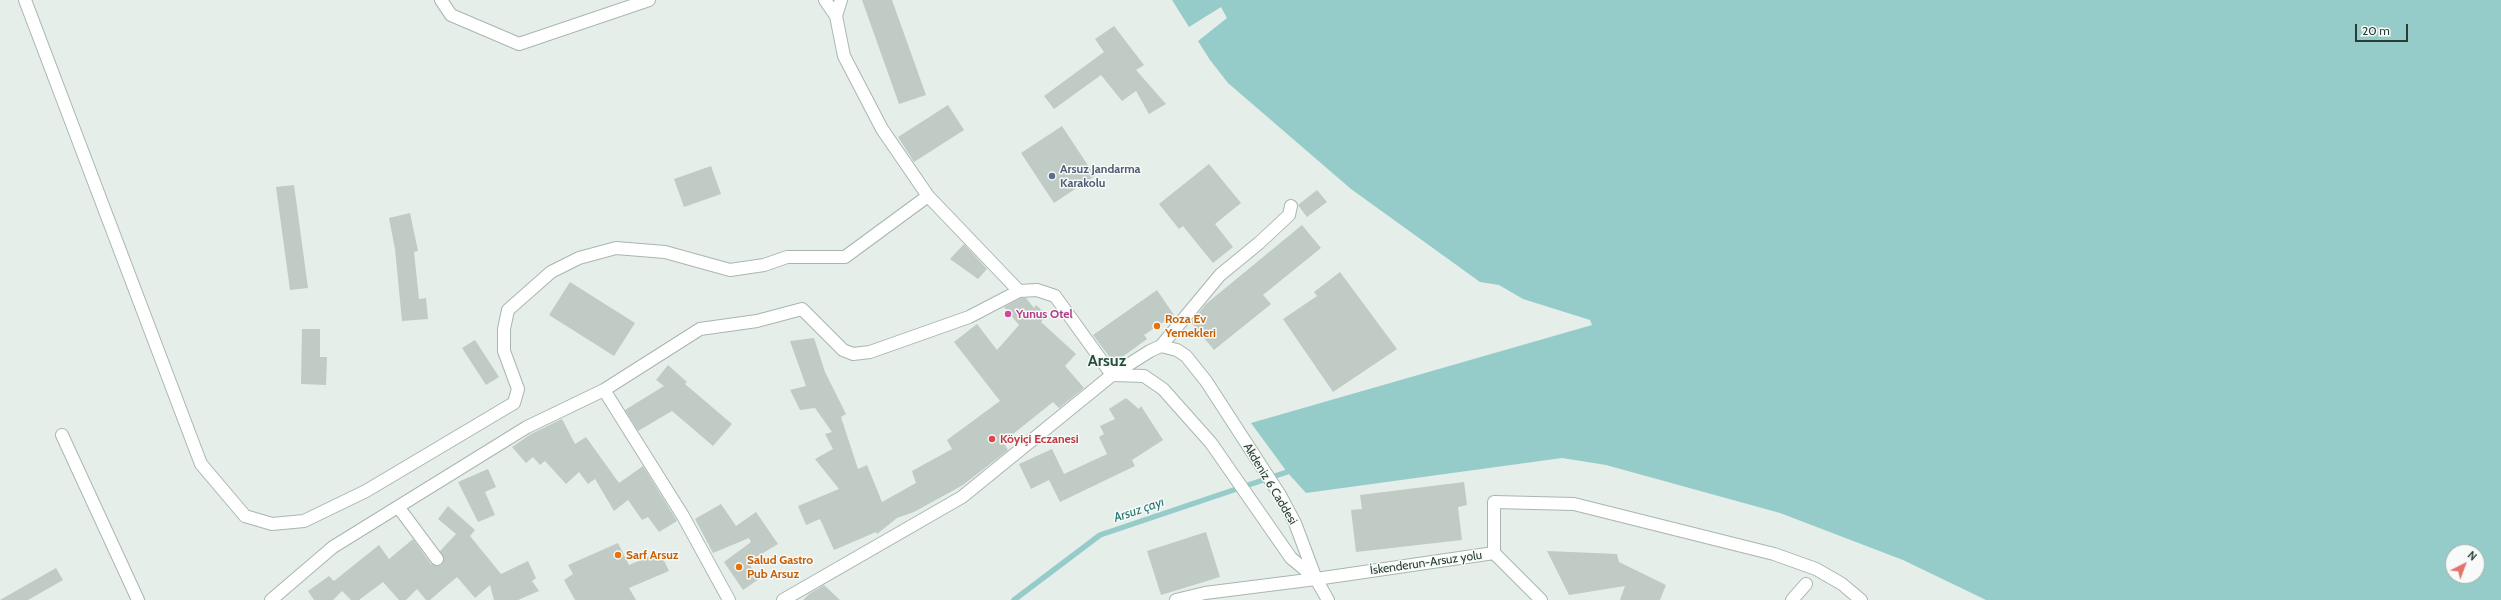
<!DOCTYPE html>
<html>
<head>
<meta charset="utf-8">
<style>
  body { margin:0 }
  #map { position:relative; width:2501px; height:600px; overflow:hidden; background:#e6eee9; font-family:Cabin,sans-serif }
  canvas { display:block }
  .north { position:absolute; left:2445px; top:544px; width:40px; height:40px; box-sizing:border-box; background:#f7faf8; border:1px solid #a4afa9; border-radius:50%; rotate:42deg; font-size:11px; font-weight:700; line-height:16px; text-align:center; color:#273e33 }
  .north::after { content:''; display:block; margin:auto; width:14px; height:18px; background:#e4736e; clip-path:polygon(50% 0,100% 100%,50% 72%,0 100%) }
  .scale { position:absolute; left:2355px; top:24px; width:53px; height:18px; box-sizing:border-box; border:2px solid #273e33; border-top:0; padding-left:5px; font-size:12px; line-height:14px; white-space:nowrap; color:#273e33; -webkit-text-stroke:3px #f7faf8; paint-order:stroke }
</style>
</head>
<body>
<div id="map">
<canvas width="2501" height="600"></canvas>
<div class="north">N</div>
<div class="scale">20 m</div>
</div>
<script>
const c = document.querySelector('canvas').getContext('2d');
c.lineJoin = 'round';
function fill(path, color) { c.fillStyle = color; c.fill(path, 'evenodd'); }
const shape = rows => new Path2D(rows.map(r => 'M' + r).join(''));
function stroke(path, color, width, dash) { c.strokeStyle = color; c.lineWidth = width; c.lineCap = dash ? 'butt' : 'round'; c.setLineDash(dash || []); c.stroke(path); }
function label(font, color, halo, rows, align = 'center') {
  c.font = font + ' Cabin,sans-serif'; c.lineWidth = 3; c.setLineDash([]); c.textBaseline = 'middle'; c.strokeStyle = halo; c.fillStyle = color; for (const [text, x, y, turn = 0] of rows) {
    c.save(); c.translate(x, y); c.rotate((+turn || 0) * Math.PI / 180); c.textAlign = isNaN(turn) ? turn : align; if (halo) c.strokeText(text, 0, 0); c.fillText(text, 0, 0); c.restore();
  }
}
const water = shape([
  [1172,0,2501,0,2501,600,1986,600,1903,560,1780,513,1606,465,1562,458,1306,493,1287,472,1251,423,1592,325,1590,320,1523,299,1499,285,1480,282,1351,189,1228,83,1210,60,1198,41,1227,18,1221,7,1189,27],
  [2453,552,2477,552,2477,576,2453,576]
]);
const stream = shape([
  [1014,600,1100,535,1287,472]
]);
const building = shape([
  [862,0,892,0,926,95,899,104],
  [1114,26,1144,65,1136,70,1166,104,1149,114,1136,91,1122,101,1101,75,1054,109,1044,96,1104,52,1095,39],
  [948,105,964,130,914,162,898,137],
  [1062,126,1095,176,1054,203,1021,153],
  [1209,164,1241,203,1215,224,1233,247,1213,263,1183,226,1179,229,1159,204],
  [711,166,721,194,684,207,674,179],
  [294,185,308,288,290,290,276,187],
  [1317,190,1327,202,1307,217,1298,205],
  [410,213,418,251,414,252,419,299,426,298,428,319,402,321,395,249,389,218],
  [1302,225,1321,248,1263,295,1271,304,1214,350,1191,322,1206,304],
  [964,244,987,269,978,279,950,259],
  [1340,272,1397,349,1333,392,1283,319,1317,296,1314,292],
  [570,282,635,323,614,356,549,315],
  [1157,290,1174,315,1144,335,1147,339,1114,363,1093,335],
  [1021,298,1026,298,1034,308,1036,305,1047,315,1041,322,1076,354,1065,366,1084,388,1059,408,1053,402,1003,442,1008,450,963,485,914,512,897,518,877,534,876,532,834,550,820,519,806,525,798,506,839,489,815,459,833,449,825,434,832,432,815,408,800,410,790,390,806,386,790,341,814,338,825,372,846,414,841,417,858,469,867,465,882,502,916,483,912,471,952,449,947,440,1000,401,954,342,977,324,997,350,1019,325,1004,307],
  [302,329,320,329,320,357,327,357,326,385,301,384],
  [475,340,499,377,486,385,462,348],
  [668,365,687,382,685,384,732,424,713,446,672,411,638,431,625,410,664,386,656,380],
  [1126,398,1139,409,1141,406,1163,440,1132,460,1135,466,1060,502,1049,480,1031,489,1019,464,1052,449,1064,474,1107,454,1099,437,1104,434,1100,426,1115,419,1109,409],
  [562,419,575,444,586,437,619,483,643,466,677,521,659,532,648,517,642,520,628,500,614,511,595,479,588,484,579,472,566,484,545,461,540,465,533,457,526,463,512,447,531,434],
  [488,469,496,487,485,492,495,515,478,522,458,482],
  [1464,482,1467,505,1458,507,1462,540,1356,552,1351,510,1362,509,1360,495],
  [721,504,736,526,756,512,778,544,748,562,759,579,743,590,724,562,751,542,749,538,713,553,695,519],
  [448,506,475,530,470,536,501,574,528,561,536,578,532,581,539,591,518,600,494,600,490,585,475,598,457,577,430,600,426,600,417,589,406,600,399,600,383,582,359,600,351,600,342,591,333,600,314,600,308,591,329,576,334,581,379,545,389,559,413,539,431,564,441,565,444,559,440,551,456,534,438,519],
  [1206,532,1220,577,1161,595,1147,551],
  [618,543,629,565,660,552,669,571,629,588,636,600,575,600,564,580,573,574,568,565],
  [1547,551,1617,554,1619,562,1666,585,1660,600,1620,600,1625,586,1569,595],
  [56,568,63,580,28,600,0,600],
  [824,585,840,600,803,600,809,594]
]);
const pedestrian = shape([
  [1494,553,1494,502,1574,504,1774,554,1816,569,1842,584,1861,600]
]);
const minor = shape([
  [25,0,201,464,245,516,272,524,304,521,366,491,514,403,518,389,504,351,504,329,508,310,551,272,579,258,616,248,665,252,730,270,764,265,787,257,845,257,928,196],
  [441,0,451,15,519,44,649,0],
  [825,0,836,16],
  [841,0,836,16,844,56,882,129,928,196,1019,291],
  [1161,346,1220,275,1259,243,1289,215,1291,206],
  [604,390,683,516,729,600],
  [62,435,138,600],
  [399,508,437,559],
  [271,600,333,547,527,427,604,390,700,329,757,321,802,309,843,350,853,354,870,352,969,317,1019,291,1037,290,1055,296,1112,375],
  [1176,600,1205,593,1316,579],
  [1792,600,1806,584]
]);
const tertiary = shape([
  [783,600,962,497,1112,375]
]);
const secondary = shape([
  [1112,375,1150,351,1161,346,1177,350,1186,356,1206,381,1280,495,1295,523,1316,579,1328,600],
  [1112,375,1144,376,1163,389,1211,443,1291,558,1315,578],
  [1316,579,1494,553,1541,600]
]);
const markers = [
  [1052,176,4,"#5c6f8a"],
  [1008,314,4,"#d1479c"],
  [1157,326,4,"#e8710a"],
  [992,439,4,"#e0444e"],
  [618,555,4,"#e8710a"],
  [739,567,4,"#e8710a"]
];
const serviceNames = [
  ["Arsuz Jandarma",1060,169],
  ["Karakolu",1060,183]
];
const hotelNames = [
  ["Yunus Otel",1016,314]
];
const foodNames = [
  ["Roza Ev",1165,319],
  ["Yemekleri",1165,333],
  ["Sarf Arsuz",626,555],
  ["Salud Gastro",747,560],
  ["Pub Arsuz",747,574]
];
const healthNames = [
  ["Köyiçi Eczanesi",1000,439]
];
const streetNames = [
  ["Akdeniz 6 Caddesi",1270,484,59],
  ["İskenderun-Arsuz yolu",1426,563,-8]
];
const waterNames = [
  ["Arsuz çayı",1139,510,-19]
];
const districtNames = [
  ["Arsuz",1107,361]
];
fill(water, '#95ccca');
stroke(stream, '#95ccca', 5.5);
fill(building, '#bfcbc4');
stroke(pedestrian, '#a9b6af', 14);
stroke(minor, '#a9b6af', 14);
stroke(tertiary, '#a9b6af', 14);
stroke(secondary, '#a6b8ae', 14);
stroke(pedestrian, '#fff', 12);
stroke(minor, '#fff', 12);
stroke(tertiary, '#fff', 12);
stroke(secondary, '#fff', 12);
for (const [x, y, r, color] of markers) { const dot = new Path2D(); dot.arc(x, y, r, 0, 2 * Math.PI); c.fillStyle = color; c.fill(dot); stroke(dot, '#f7faf8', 1.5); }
label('bold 12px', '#4e5e75', '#f7faf8', serviceNames, 'left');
label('bold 12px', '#b23c85', '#f7faf8', hotelNames, 'left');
label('bold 12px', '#c56008', '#f7faf8', foodNames, 'left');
label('bold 12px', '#be3a42', '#f7faf8', healthNames, 'left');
label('12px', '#273e33', '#f7faf8', streetNames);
label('italic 13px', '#267572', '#f7faf8', waterNames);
label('bold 16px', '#244f3c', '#f7faf8', districtNames);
</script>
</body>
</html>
